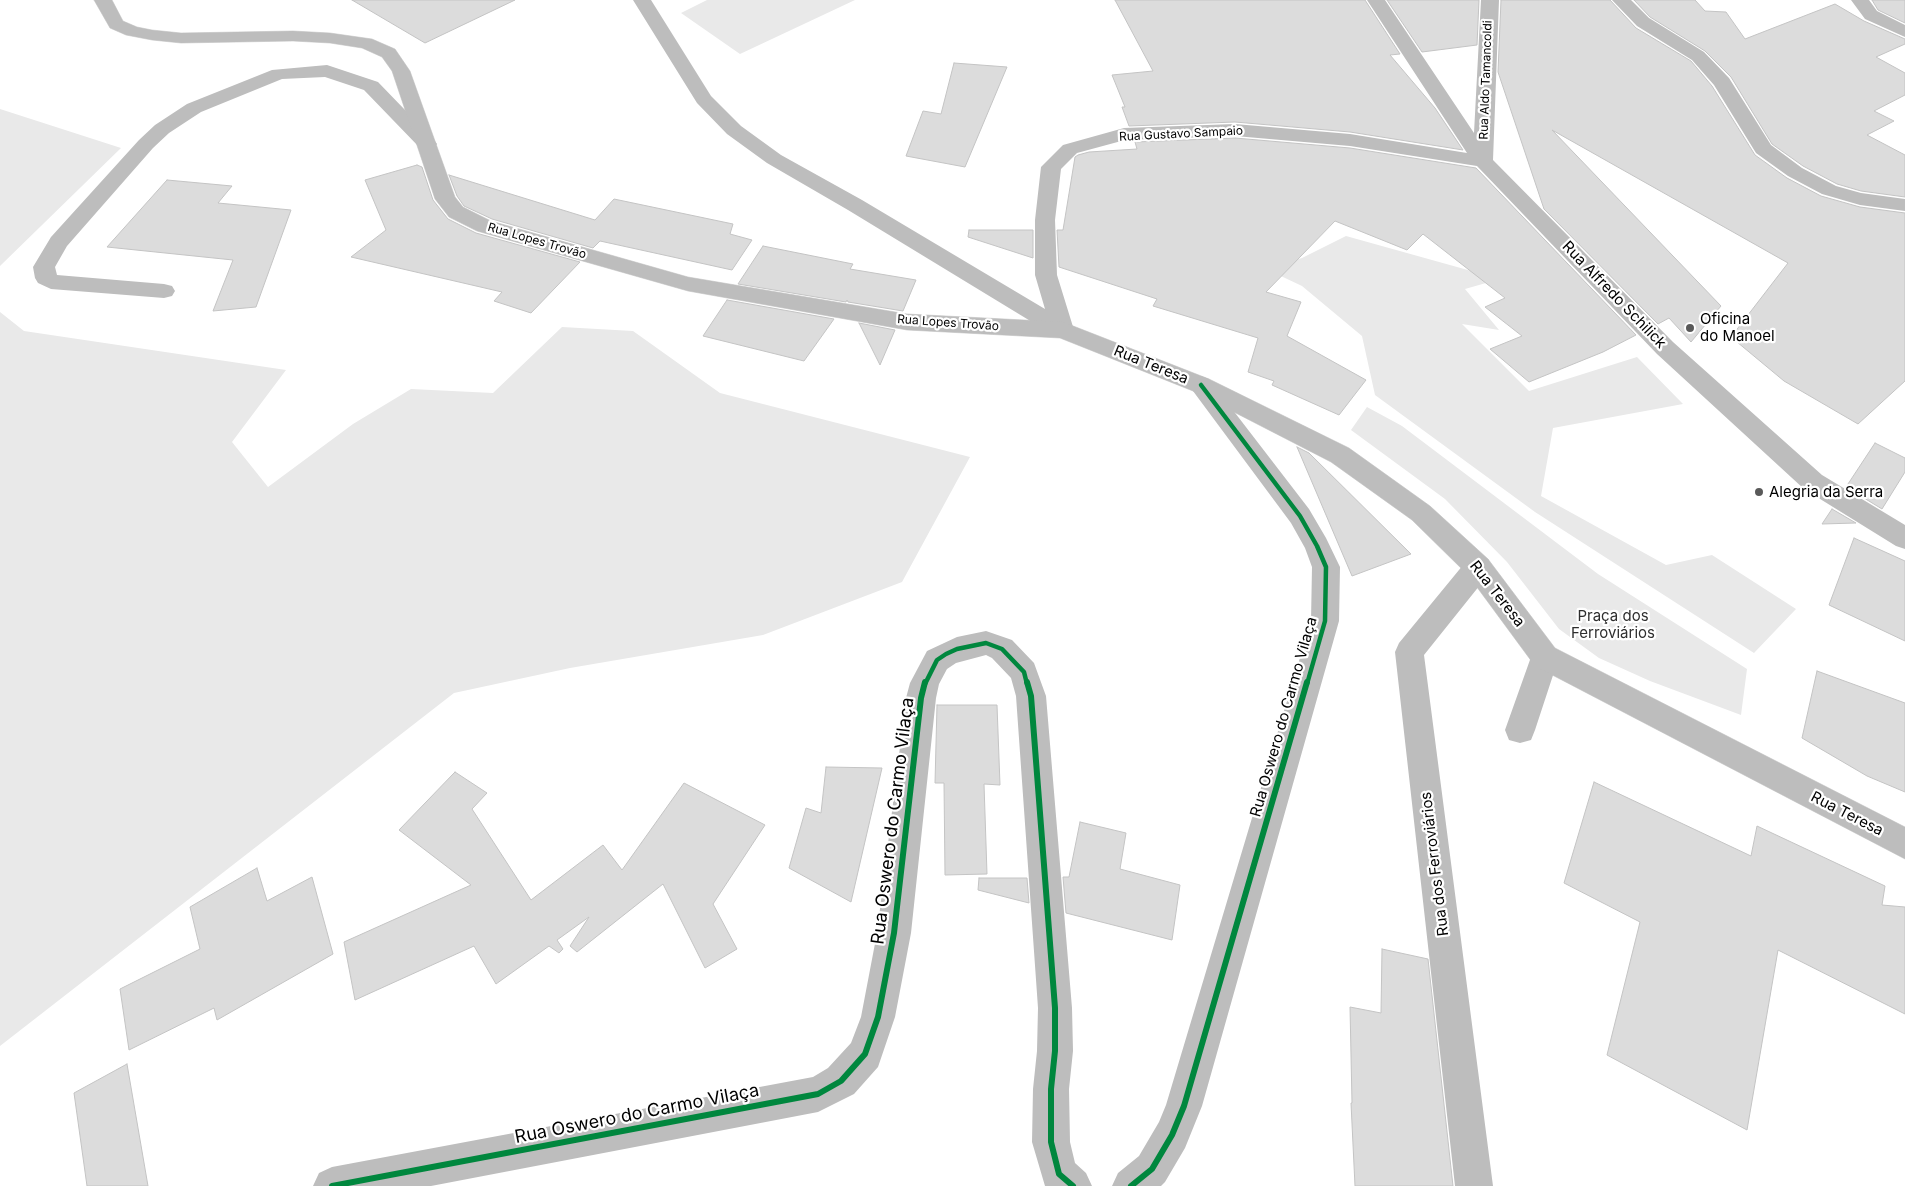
<!DOCTYPE html>
<html>
<head>
<meta charset="utf-8">
<style>
  body { margin:0 }
  canvas { display:block; background:#fff }
</style>
</head>
<body>
<canvas width="1905" height="1186"></canvas>
<script>
const c = document.querySelector('canvas').getContext('2d');
c.lineJoin = 'round';
function fill(path, color) { c.fillStyle = color; c.fill(path, 'evenodd'); }
const shape = rows => new Path2D(rows.map(r => 'M' + r).join(''));
function stroke(path, color, width, dash) { c.strokeStyle = color; c.lineWidth = width; c.lineCap = dash ? 'butt' : 'round'; c.setLineDash(dash || []); c.stroke(path); }
function label(font, color, halo, rows, align = 'center') {
  c.font = font + ' Inter,sans-serif'; c.lineWidth = 4.5; c.setLineDash([]); c.textBaseline = 'middle'; c.strokeStyle = halo; c.fillStyle = color; for (const [text, x, y, turn = 0] of rows) {
    c.save(); c.translate(x, y); c.rotate((+turn || 0) * Math.PI / 180); c.textAlign = isNaN(turn) ? turn : align; if (halo) c.strokeText(text, 0, 0); c.fillText(text, 0, 0); c.restore();
  }
}
const green = shape([
  [707,0,855,0,740,54,681,13],
  [0,109,121,148,0,266],
  [1346,236,1500,279,1465,289,1499,330,1462,324,1529,391,1637,357,1683,404,1553,428,1541,496,1666,565,1712,555,1796,609,1754,653,1535,512,1375,395,1362,336,1302,286,1266,269,1302,258],
  [0,312,24,331,286,370,232,442,268,487,353,424,411,389,493,393,562,327,633,331,720,393,970,457,902,582,763,635,570,668,454,693,0,1046],
  [1367,407,1402,426,1598,574,1747,669,1741,715,1650,681,1599,658,1559,629,1507,562,1445,499,1351,430]
]);
const building = shape([
  [352,0,515,0,425,43,352,0],
  [1115,0,1365,0,1400,54,1390,55,1435,108,1463,150,1350,132,1235,122,1129,126,1122,107,1125,107,1112,75,1153,71,1115,0],
  [1387,0,1479,0,1477,45,1422,52,1387,0],
  [1501,0,1610,0,1636,28,1691,61,1712,86,1755,155,1787,178,1821,196,1860,207,1905,213,1905,381,1858,424,1784,381,1731,337,1788,263,1552,130,1721,306,1691,342,1669,318,1658,324,1544,209,1498,72,1501,0],
  [1634,0,1695,0,1705,11,1726,12,1745,39,1835,4,1864,21,1905,39,1905,44,1876,57,1905,73,1905,95,1874,111,1894,121,1867,135,1905,155,1905,197,1861,191,1837,184,1803,166,1772,144,1731,77,1705,51,1650,17,1634,0],
  [1872,0,1905,0,1905,23,1878,10,1872,0],
  [954,63,1007,67,965,167,906,156,923,111,941,114,954,63],
  [1235,138,1350,148,1476,168,1636,335,1603,352,1529,382,1490,349,1522,336,1485,307,1505,298,1423,234,1407,250,1335,221,1266,292,1301,302,1287,336,1366,380,1339,415,1272,385,1274,381,1248,372,1258,338,1153,306,1157,299,1059,267,1057,230,1063,230,1075,157,1078,155,1089,152,1137,149,1135,142,1235,138],
  [417,165,422,167,433,200,448,219,476,233,580,262,531,313,494,301,502,292,351,257,386,230,365,180,417,165],
  [449,175,595,220,614,199,733,224,730,234,752,240,732,270,600,241,593,248,492,219,464,206,457,196,449,175],
  [167,180,232,186,218,203,291,210,256,307,213,311,233,260,107,247,167,180],
  [969,230,1033,230,1033,258,968,237,969,230],
  [763,246,853,264,850,269,916,280,903,311,848,302,847,300,846,302,738,284,763,246],
  [727,300,834,319,804,361,703,336,727,300],
  [859,323,895,330,880,365,859,323],
  [1875,443,1905,458,1905,472,1882,509,1846,487,1875,443],
  [1297,447,1309,453,1411,554,1352,576,1297,447],
  [1832,509,1856,523,1822,524,1832,509],
  [1854,538,1905,561,1905,641,1829,605,1854,538],
  [1817,671,1905,703,1905,792,1867,776,1802,738,1817,671],
  [937,705,997,705,1000,785,984,784,987,874,945,875,944,783,935,783,937,705],
  [826,767,882,768,851,902,789,868,806,808,821,813,826,767],
  [455,772,487,793,472,809,531,900,603,845,622,870,684,783,765,825,713,904,737,949,705,968,663,884,577,952,570,946,589,917,557,940,563,949,559,953,549,946,496,984,474,946,355,1000,344,942,471,885,399,830,455,772],
  [1594,782,1751,856,1757,826,1885,886,1882,905,1905,907,1905,1014,1778,950,1747,1130,1607,1055,1640,922,1564,883,1594,782],
  [1080,822,1126,833,1120,869,1180,885,1172,940,1066,913,1063,877,1069,877,1080,822],
  [257,868,267,901,312,877,333,954,217,1020,214,1008,129,1050,120,989,200,949,190,907,257,868],
  [979,878,1027,878,1029,903,978,890,979,878],
  [1382,949,1428,959,1453,1186,1355,1186,1351,1103,1352,1103,1350,1007,1381,1013,1382,949],
  [127,1064,148,1186,87,1186,74,1093,127,1064]
]);
const minor = shape([
  [633,0,651,0,711,96,741,126,781,155,862,200,1045,309,1035,275,1035,220,1041,167,1063,145,1124,128,1235,124,1350,134,1467,153,1367,0,1385,0,1474,133,1481,0,1499,0,1493,160,1673,342,1822,475,1905,525,1905,549,1896,546,1804,489,1657,354,1477,166,1350,146,1235,136,1125,140,1077,153,1061,169,1055,220,1057,275,1074,330,1071,336,1063,338,1055,336,848,210,767,163,727,134,697,103,633,0],
  [1612,0,1631,0,1649,18,1704,52,1729,78,1771,145,1802,168,1836,186,1861,193,1905,199,1905,211,1860,205,1822,194,1788,176,1756,153,1714,85,1692,60,1637,26,1612,0],
  [1851,0,1869,0,1877,11,1905,25,1905,37,1865,19,1851,0],
  [327,65,378,82,434,140,437,144,434,148,427,150,420,148,364,90,325,77,282,79,201,112,169,133,153,148,67,246,55,267,57,275,164,284,172,286,175,291,172,296,164,298,51,289,38,283,35,278,33,267,51,237,139,140,155,125,187,104,272,70,327,65],
  [1201,376,1209,379,1309,509,1326,538,1340,567,1339,621,1202,1106,1185,1148,1165,1182,1161,1186,1112,1186,1118,1173,1139,1156,1159,1122,1166,1105,1311,621,1312,567,1305,548,1291,523,1193,391,1189,385,1193,379,1201,376],
  [1478,556,1488,559,1492,567,1488,575,1424,655,1493,1186,1455,1186,1395,652,1399,643,1468,559,1478,556],
  [986,631,1012,640,1034,663,1046,696,1072,1008,1073,1051,1069,1089,1070,1142,1075,1163,1086,1173,1092,1186,1045,1186,1032,1142,1033,1089,1037,1051,1038,1008,1016,696,1011,678,992,658,986,655,956,663,947,669,939,684,936,698,911,933,895,1017,878,1067,854,1094,818,1112,431,1186,313,1186,319,1173,332,1167,813,1077,828,1068,851,1043,861,1017,877,933,906,698,910,683,927,651,957,637,986,631],
  [1545,645,1555,648,1559,657,1535,730,1531,740,1520,743,1509,740,1505,730,1531,657,1535,648,1545,645]
]);
const major = shape([
  [94,0,112,0,123,21,137,27,152,30,181,33,293,31,330,33,372,39,395,49,410,71,455,197,463,207,491,221,688,277,907,314,1063,322,1209,379,1349,448,1430,506,1488,559,1555,648,1905,827,1905,859,1535,666,1468,575,1412,520,1331,462,1193,391,1060,338,907,330,688,291,477,231,449,217,435,199,392,71,382,57,362,48,330,43,293,41,181,43,152,40,126,35,110,28,94,0]
]);
const cyclewayFar1 = shape([
  [1201,385,1300,516,1317,546,1326,567,1325,621,1307,684],
  [925,684,937,660,946,654,957,649,986,643,1002,649,1024,672,1027,684]
]);
const cycleway = shape([
  [1027,682,1031,696,1055,1008,1055,1051,1051,1089,1051,1142,1059,1174,1073,1186],
  [332,1186,818,1094,841,1081,865,1054,878,1017,894,933,921,698,925,682],
  [1131,1186,1152,1169,1172,1135,1184,1106,1307,682]
]);
const markers = [
  [1690,328,5,"#595959"],
  [1759,492,5,"#595959"]
];
const farStreetnames = [
  ["Rua Aldo Tamancoldi",1486,80,-88],
  ["Rua Gustavo Sampaio",1181,134,-3],
  ["Rua Lopes Trovão",537,241,16],
  ["Rua Lopes Trovão",948,323,4]
];
const streetNames = [
  ["Rua Alfredo Schilick",1614,295,46],
  ["Rua Teresa",1151,365,22],
  ["Rua Teresa",1497,594,52],
  ["Rua Oswero do Carmo Vilaça",1284,717,-74],
  ["Rua Teresa",1847,814,27],
  ["Rua dos Ferroviários",1435,864,-97]
];
const poiNames = [
  ["Oficina",1700,319],
  ["do Manoel",1700,336],
  ["Alegria da Serra",1769,492]
];
const parkNames = [
  ["Praça dos",1613,616],
  ["Ferroviários",1613,633]
];
const nearStreetnames = [
  ["Rua Oswero do Carmo Vilaça",893,821,-83],
  ["Rua Oswero do Carmo Vilaça",637,1114,-11]
];
fill(green, '#e9e9e9');
fill(building, '#dcdcdc');
stroke(building, '#c4c4c4', 1);
stroke(major, '#dbdbdb', 1);
fill(minor, '#bdbdbd');
fill(major, '#bdbdbd');
stroke(cyclewayFar1, '#00873e', 4.5);
stroke(cycleway, '#00873e', 6);
for (const [x, y, r, color] of markers) { const dot = new Path2D(); dot.arc(x, y, r, 0, 2 * Math.PI); c.fillStyle = color; c.fill(dot); stroke(dot, '#fff', 2); }
label('12px', '#000', '#fff', farStreetnames);
label('15px', '#000', '#fff', streetNames);
label('15px', '#000', '#fff', poiNames, 'left');
label('15px', '#2e2e2e', '#fff', parkNames);
label('18px', '#000', '#fff', nearStreetnames);
</script>
</body>
</html>
